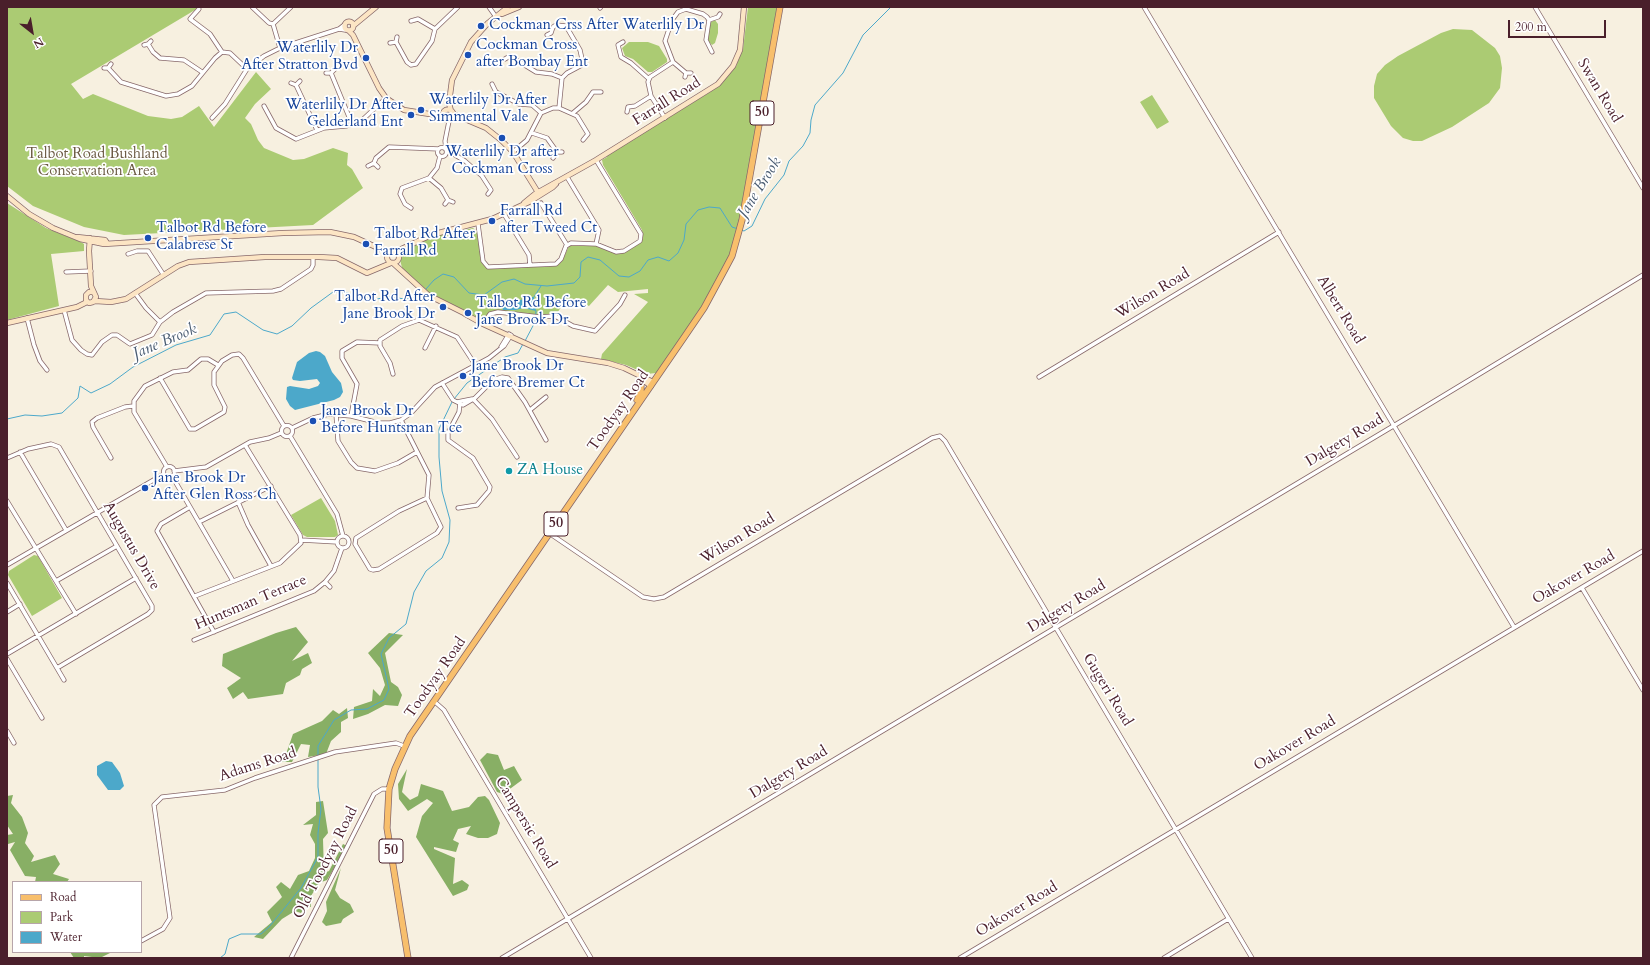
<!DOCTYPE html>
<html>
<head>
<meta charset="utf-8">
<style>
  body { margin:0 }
  #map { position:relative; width:1650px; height:965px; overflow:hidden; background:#f7f0e0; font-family:Cardo,serif }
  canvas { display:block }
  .frame { position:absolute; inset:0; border:8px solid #4a1f2b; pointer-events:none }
  .legend { position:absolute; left:12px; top:881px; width:130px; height:72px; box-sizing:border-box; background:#fff; border:1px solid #b7a5aa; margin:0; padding:5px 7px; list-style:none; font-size:12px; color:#4a1f2b }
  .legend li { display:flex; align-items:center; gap:8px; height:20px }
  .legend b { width:20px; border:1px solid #b7a5aa }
  .north { position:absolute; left:12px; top:12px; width:40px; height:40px; -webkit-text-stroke:3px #fff; paint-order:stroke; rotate:149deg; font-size:11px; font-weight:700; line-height:16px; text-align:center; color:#4a1f2b }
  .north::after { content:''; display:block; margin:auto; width:14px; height:18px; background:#4a1f2b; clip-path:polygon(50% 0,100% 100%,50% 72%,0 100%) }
  .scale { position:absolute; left:1508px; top:20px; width:98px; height:18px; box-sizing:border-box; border:2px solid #4a1f2b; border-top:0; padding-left:5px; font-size:12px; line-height:14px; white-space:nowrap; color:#4a1f2b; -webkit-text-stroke:3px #fff; paint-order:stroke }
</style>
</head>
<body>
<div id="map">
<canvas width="1650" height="965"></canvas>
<div class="frame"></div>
<ul class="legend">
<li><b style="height:5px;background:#f8bf6c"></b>Road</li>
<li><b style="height:11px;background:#abcb73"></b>Park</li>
<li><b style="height:11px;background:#4ca8ca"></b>Water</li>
</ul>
<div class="north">N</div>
<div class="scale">200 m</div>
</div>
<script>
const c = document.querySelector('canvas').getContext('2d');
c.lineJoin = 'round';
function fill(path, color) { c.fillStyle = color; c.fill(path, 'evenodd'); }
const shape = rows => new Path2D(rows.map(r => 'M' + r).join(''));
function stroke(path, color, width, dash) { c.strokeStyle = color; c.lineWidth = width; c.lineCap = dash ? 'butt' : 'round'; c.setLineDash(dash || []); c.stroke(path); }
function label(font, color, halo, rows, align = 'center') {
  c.font = font + ' Cardo,serif'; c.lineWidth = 3.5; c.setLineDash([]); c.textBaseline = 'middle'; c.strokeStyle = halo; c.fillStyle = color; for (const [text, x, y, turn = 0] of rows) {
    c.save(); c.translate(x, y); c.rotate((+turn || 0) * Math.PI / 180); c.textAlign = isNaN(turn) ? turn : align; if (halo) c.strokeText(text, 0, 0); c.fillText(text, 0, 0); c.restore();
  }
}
const green = shape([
  [7,7,200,7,71,84,83,99,93,94,148,116,171,119,182,117,199,106,214,127,256,72,271,89,255,104,245,118,251,124,258,140,264,148,293,160,304,159,333,148,348,153,347,165,352,169,363,188,313,225,124,235,84,227,33,206,7,186],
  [748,7,779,7,738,235,724,271,664,367,656,373,647,374,626,365,601,359,602,354,648,302,634,294,648,293,648,289,618,292,608,285,589,306,575,300,564,303,555,316,495,312,484,322,437,301,404,275,400,260,403,254,408,249,423,241,443,234,473,228,478,232,481,262,488,268,555,266,562,261,569,246,596,246,618,254,640,243,643,238,642,230,603,165,602,160,607,157,606,155,710,92,725,79,736,66,743,49],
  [715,20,718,24,718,33,715,43,712,45,708,41,707,35,711,22],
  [1453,29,1472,30,1495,48,1500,56,1502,68,1500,88,1489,103,1452,127,1422,141,1413,141,1403,138,1391,126,1374,98,1374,86,1377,74,1385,65,1398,56,1441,33],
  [629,42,648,42,659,46,667,59,667,62,652,72,648,72,633,59,625,56,622,48],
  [1152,95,1169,122,1157,129,1140,102],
  [7,203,46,228,81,242,84,244,84,251,51,254,59,306,7,320],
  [321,498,335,521,338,535,335,537,307,537,303,535,291,515],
  [34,555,38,556,62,598,32,616,8,575,9,571]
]);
const forest = shape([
  [296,627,308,642,292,661,308,653,312,663,302,669,300,675,286,683,283,694,248,699,243,692,233,699,227,688,241,678,222,666,223,654,276,633],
  [389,633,403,635,385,653,391,682,398,687,402,695,398,706,385,705,368,714,353,719,354,707,372,701,373,689,380,696,385,685,380,668,368,653],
  [347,708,348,718,341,722,341,732,331,741,326,754,308,757,310,745,301,744,292,762,278,762,286,754,293,734,322,721,333,710,339,714],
  [487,753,498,755,504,770,514,766,522,780,503,794,497,792,480,760],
  [407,769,402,792,410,800,418,796,421,784,443,791,452,811,469,807,478,797,485,796,489,800,500,823,497,834,488,838,478,838,466,834,471,826,458,829,453,840,459,843,456,852,434,847,434,849,455,858,453,884,462,880,469,885,467,890,453,896,416,837,422,816,433,803,427,799,408,811,399,799,398,784],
  [13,795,11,803,22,817,28,833,25,843,34,856,31,862,55,855,60,864,53,874,69,879,67,882,35,882,36,877,25,876,10,850,15,842,8,844,7,835,13,834,7,825,7,796],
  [323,801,328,833,323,839,324,873,329,871,343,844,347,846,330,875,327,880,319,883,311,896,311,907,306,905,301,913,295,911,282,919,263,939,254,937,272,922,267,912,282,897,276,887,281,882,290,889,298,875,309,871,315,858,315,844,310,835,313,824,303,825,316,815,316,802],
  [341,868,335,890,340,898,350,904,354,912,343,919,341,923,326,926,322,922,327,911,326,902],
  [70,952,112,952,100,958,84,956,84,958,74,958]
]);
const water = shape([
  [530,297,534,297,536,311,523,308,516,310,503,310,502,307,502,299,514,302],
  [316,351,320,352,325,356,332,372,341,383,343,392,340,397,334,400,295,410,290,406,286,399,287,387,290,386,309,389,318,386,320,383,317,379,300,381,293,380,292,378,297,362,309,353],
  [106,761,112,762,120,773,124,786,120,790,108,790,97,775,97,766]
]);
const stream = shape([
  [741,230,744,231,752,226,765,199,784,175,789,161,803,146,810,133,811,120,815,105,843,73,863,35,891,7],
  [426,289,434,280,443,274,454,277,469,293,484,295,502,282,514,279,525,284,547,286,574,283,580,277,581,262,588,257,600,260,619,276,629,277,640,271,648,260,658,257,669,261,678,253,684,240,686,224,698,210,709,207,720,208,732,227,738,229],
  [534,297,541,286],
  [525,341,535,322,536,311],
  [454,399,467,383,505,357,518,353,523,344],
  [7,419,25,415,42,416,62,413,78,398,80,386,91,393,110,384,133,367,176,345,210,335,224,314,236,312,263,330,277,334,292,326,311,308,333,292,348,293,366,301,388,297,406,299,417,297,422,293],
  [318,756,318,746,334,720,351,710,367,709,384,700,389,689,381,654,389,638,406,624,414,592,426,571,442,558,449,542,450,520,442,491,439,457,439,429,452,402],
  [220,958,225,954,229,939,241,934,261,934,269,927,301,888,318,857,318,833,321,809,318,787,318,759]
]);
const street = shape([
  [252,7,269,23,273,24],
  [489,7,496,17],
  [1144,7,1514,627],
  [1535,7,1643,188],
  [600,8,601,7],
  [199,9,190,19,210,34,222,52],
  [709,20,718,17,720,14],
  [411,21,418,19,435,29],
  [339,29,345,30],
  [547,35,551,33,553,27,556,25,566,26,580,50,582,59,582,65,567,73,562,78,559,108],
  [396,42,407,62,411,65,416,64,432,41,435,29,458,7],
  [623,42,618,45,621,57,631,63,649,79],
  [390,43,396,42,397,37],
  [148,44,153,52,160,58,184,60,202,72],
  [144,45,148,44,151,41],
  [280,48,273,24,291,7],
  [505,59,510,56,536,72,552,74,562,78],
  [673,62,686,73],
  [104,68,108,68,111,64],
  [108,68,121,82,166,96,178,94,192,86,215,58,222,52,230,53,247,69],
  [326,73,331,73,335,69],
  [331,73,352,124],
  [685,77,686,73,691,73],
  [291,83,296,85,300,81],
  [492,84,496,92,519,104,532,105,541,113],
  [296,85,317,130],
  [264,106,276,128,296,139,324,128,346,126,360,122,386,98],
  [627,112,628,107,635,106,651,96],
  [573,113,586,102,593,92,601,92],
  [212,118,225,104,247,69,264,56,280,48,339,29,344,25],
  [665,118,651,96,648,82,650,77,673,62,665,41,672,20,678,12,686,9,703,14,707,17,709,20,706,40,712,52],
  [532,133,547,138,557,152],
  '437.5 152a4.5 4.5 0 1 1 9 0a4.5 4.5 0 1 1-9 0Z',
  [446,149,445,141,449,121],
  [447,150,465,161,482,176,491,190,488,194],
  [513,152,527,140,541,113,553,108,559,108,577,116,588,134,583,140],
  [553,158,557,152,562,152],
  [368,166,374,163],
  [378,167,374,163,376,158,389,147,439,149],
  [567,177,599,230,596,244],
  [429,178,441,188,448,200],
  [541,203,567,245],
  [445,204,448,200,453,202],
  [411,208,405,204,400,194,402,188,429,178,437,168,440,156],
  [504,214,529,255,530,265],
  [478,224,483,261,488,267,556,264,561,259,566,246,571,243,596,244,616,252,624,251,640,241,641,234,596,160],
  [128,254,137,251,148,251,163,274],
  [66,272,91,271],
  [135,293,146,308,160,322],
  [64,310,72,340,81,350,87,354,92,355,102,342,112,335,117,335,130,344,152,335,160,322,173,312,206,293,273,291,281,289,311,269,313,265,313,257],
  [27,318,34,345,40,361,47,370],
  [483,324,490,314,498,312,540,317,555,316,573,326,595,331,620,304,625,295],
  [501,347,509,334],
  [425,348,436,326],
  [393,374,390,363,380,346,380,340,402,326,419,320,457,337,476,366],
  [1039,377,1279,232],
  [160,378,190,429,195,429,224,412,225,407,214,385,214,372,222,361,232,355,239,354,243,358,284,426],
  [442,383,453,400,463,405,475,398,493,380,502,377,508,378,525,402,546,440],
  [473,399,492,419,517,457],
  [457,402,472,399],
  [530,410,546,397],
  [336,414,338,441,351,462,357,468,375,471,398,463,417,452],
  [351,416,357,384,342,358,342,351,357,342,380,343],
  [401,420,429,475,427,498,441,527,437,533,379,569,373,570,370,569,355,544,356,538,399,511,427,498],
  '281.5 431a5.5 5.5 0 1 1 11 0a5.5 5.5 0 1 1-11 0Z',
  [292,428,313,418,329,414,351,416,379,423,390,423,401,420,411,413,435,387,489,358,504,346,511,335],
  [290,436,337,514,343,536],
  [20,452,66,530],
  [7,458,28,449,51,444,59,447,152,606,152,610,148,614,57,668],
  [111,458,93,427,92,422,97,418,125,407,133,406],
  '163.5 472a5.5 5.5 0 1 1 11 0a5.5 5.5 0 1 1-11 0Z',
  [167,467,134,412,134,401,145,386,173,372,188,370,201,359,208,359,218,365],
  [174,471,206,467,250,442,269,438,281,433],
  [172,476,233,581],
  [7,501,76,614],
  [238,502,248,525,271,566],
  [190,507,161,524,157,531,214,632],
  [458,508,477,505,489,491,490,487,473,458,448,440,448,433,459,412,460,403],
  [199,522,271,486],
  [549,533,643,597,654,599,664,597,932,438,940,436,945,441,1252,958],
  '337 542a6 6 0 1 1 12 0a6 6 0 1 1-12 0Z',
  [301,540,337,542],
  [7,565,164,474],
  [56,581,117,546],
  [325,582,330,587],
  [7,583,64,680],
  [1582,588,1643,690],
  [195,596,280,563,301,543,300,535,245,445],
  [7,612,20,604],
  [194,640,314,591,325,582,334,571,342,548],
  [7,654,136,578],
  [7,659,42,718],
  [435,702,444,710,591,958],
  [7,731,14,743],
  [141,941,163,929,170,918,154,805,162,797,225,790,255,778,335,752,396,743,404,746],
  [291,958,374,794,382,789,389,789],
  [502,958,1395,425,1643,275],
  [960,958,1643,551],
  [1164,958,1228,919]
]);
const secondary = shape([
  [502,14,519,7],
  '344.5 26a4.5 4.5 0 1 1 9 0a4.5 4.5 0 1 1-9 0Z',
  [353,26,376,7],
  [349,31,353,35,379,88,386,98,404,110,442,116],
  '442.5 115a5.5 5.5 0 1 1 11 0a5.5 5.5 0 1 1-11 0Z',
  [451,111,449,103,452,80,471,42,488,23,508,7],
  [453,114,486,128,501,140,513,152,539,194],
  [7,196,29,214,53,228,80,239,104,244,283,233,330,232,354,237,378,248,391,252],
  [524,203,535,194,596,160,718,84,733,66,740,50,744,7],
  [77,237,105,240,107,243],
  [90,238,89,251,91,286,96,297,93,302,89,303,86,300,86,295,89,292,93,292],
  '387 257a6 6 0 1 1 12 0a6 6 0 1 1-12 0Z',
  [395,252,431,235,492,219,529,202,553,187,556,184],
  [393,263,428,295,468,315],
  [95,301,111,302,126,299,178,266,189,262,265,257,319,257,337,258,367,273,391,263],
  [465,314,483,324,547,353,608,363,624,368,653,382],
  [7,323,77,307,87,302],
  [640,378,651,386]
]);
const primary = shape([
  [637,400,641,391,641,379],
  [408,958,387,828,389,789,395,769,410,736,685,336,704,308,724,271,732,256,742,220,780,7]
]);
const markers = [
  [481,26,4,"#1a4fb4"],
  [468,55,4,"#1a4fb4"],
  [366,58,4,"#1a4fb4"],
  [421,110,4,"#1a4fb4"],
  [411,115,4,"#1a4fb4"],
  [502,138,4,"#1a4fb4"],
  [492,221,4,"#1a4fb4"],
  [148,238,4,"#1a4fb4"],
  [366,244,4,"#1a4fb4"],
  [443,307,4,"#1a4fb4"],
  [468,313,4,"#1a4fb4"],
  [463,376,4,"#1a4fb4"],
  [313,421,4,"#1a4fb4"],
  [509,471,4,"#0f9aa8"],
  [145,488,4,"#1a4fb4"]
];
const shields = [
  [762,113,24],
  [556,524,24],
  [391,851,24]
];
const shieldNames = [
  ["50",762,113],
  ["50",556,524],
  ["50",391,851]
];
const transitNames = [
  ["Cockman Crss After Waterlily Dr",489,26],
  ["Cockman Cross",476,46],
  ["after Bombay Ent",476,63],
  ["Waterlily Dr",358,49,"right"],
  ["After Stratton Bvd",358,66,"right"],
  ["Waterlily Dr After",429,101],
  ["Simmental Vale",429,118],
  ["Waterlily Dr After",403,106,"right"],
  ["Gelderland Ent",403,123,"right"],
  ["Waterlily Dr after",502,153,"center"],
  ["Cockman Cross",502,170,"center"],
  ["Farrall Rd",500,212],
  ["after Tweed Ct",500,229],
  ["Talbot Rd Before",156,229],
  ["Calabrese St",156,246],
  ["Talbot Rd After",374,235],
  ["Farrall Rd",374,252],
  ["Talbot Rd After",435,298,"right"],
  ["Jane Brook Dr",435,315,"right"],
  ["Talbot Rd Before",476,304],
  ["Jane Brook Dr",476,321],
  ["Jane Brook Dr",471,367],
  ["Before Bremer Ct",471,384],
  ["Jane Brook Dr",321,412],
  ["Before Huntsman Tce",321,429],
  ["Jane Brook Dr",153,479],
  ["After Glen Ross Ch",153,496]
];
const streetNames = [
  ["Swan Road",1599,91,59],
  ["Farrall Road",667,102,-32],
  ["Wilson Road",1153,294,-31],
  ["Albert Road",1340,310,59],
  ["Toodyay Road",619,411,-55],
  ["Dalgety Road",1345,441,-31],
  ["Wilson Road",738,539,-31],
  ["Augustus Drive",131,546,60],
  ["Oakover Road",1574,578,-30],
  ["Huntsman Terrace",251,603,-23],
  ["Dalgety Road",1067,607,-31],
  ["Toodyay Road",436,678,-55],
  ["Gugeri Road",1107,690,59],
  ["Oakover Road",1295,744,-31],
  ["Adams Road",258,765,-18],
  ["Dalgety Road",789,773,-31],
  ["Campersic Road",525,823,59],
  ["Old Toodyay Road",326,863,-63],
  ["Oakover Road",1017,910,-31]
];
const parkNames = [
  ["Talbot Road Bushland",97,155],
  ["Conservation Area",97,172]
];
const cultureNames = [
  ["ZA House",517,471]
];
const waterNames = [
  ["Jane Brook",760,188,-58],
  ["Jane Brook",165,342,-23]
];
fill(green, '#abcb73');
fill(forest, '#88af65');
fill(water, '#4ca8ca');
stroke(stream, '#4ca8ca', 1);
stroke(street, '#87686a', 5);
stroke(secondary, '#87686a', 6);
stroke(primary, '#87686a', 7);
stroke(street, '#fff', 3.5);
stroke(secondary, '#fce5c4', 4.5);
stroke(primary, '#f8bf6c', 5.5);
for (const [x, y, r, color] of markers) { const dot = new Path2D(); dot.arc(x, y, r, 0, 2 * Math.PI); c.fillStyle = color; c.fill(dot); stroke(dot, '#fff', 1.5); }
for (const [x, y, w] of shields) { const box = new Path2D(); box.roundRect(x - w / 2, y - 12, w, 24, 3); c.fillStyle = '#fff'; c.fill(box); stroke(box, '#4a1f2b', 1); }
label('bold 14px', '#4a1f2b', null, shieldNames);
label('15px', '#164399', '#fff', transitNames, 'left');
label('15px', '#4a1f2b', '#fff', streetNames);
label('15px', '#6c5b44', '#fff', parkNames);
label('15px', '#0d838f', '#fff', cultureNames, 'left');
label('italic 16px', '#4b5d73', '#fff', waterNames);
</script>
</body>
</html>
